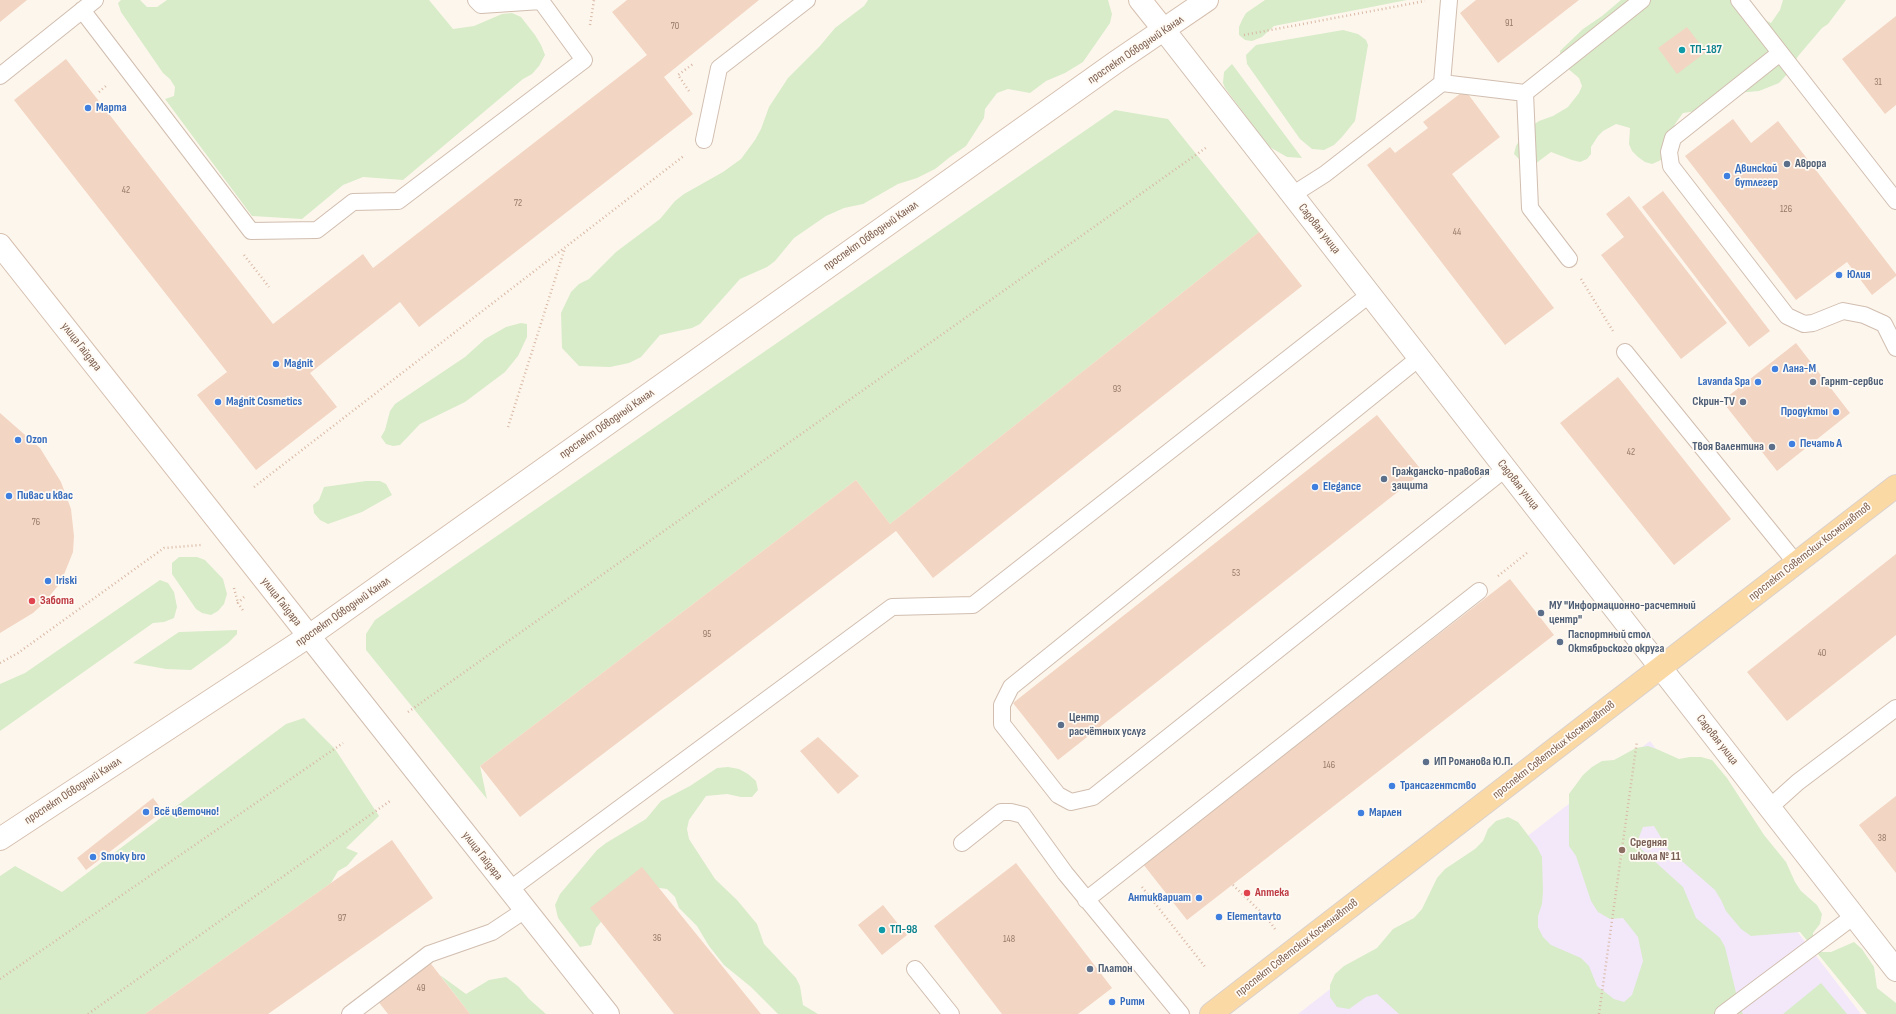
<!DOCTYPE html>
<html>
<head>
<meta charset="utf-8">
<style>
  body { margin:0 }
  canvas { display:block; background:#fdf6ec }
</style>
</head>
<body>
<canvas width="1896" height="1014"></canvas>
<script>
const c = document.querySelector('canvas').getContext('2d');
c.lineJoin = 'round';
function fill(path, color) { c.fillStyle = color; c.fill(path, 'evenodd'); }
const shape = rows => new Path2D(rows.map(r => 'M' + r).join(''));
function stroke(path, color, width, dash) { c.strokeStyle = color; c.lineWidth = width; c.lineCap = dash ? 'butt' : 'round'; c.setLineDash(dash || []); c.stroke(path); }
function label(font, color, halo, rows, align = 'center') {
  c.font = font + ' "Sofia Sans Condensed",sans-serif'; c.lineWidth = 3.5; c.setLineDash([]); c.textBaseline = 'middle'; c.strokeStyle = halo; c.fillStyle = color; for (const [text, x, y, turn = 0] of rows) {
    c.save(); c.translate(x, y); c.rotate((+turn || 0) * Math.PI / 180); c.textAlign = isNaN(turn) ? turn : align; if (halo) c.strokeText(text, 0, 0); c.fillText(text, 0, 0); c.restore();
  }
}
const education = shape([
  [1650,741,1861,1014,1298,1014]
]);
const green = shape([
  [121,0,140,0,147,7,157,7,167,0,429,0,453,29,474,26,502,14,512,13,521,17,535,35,541,45,545,55,539,66,532,74,523,79,403,180,363,177,343,185,302,219,252,216,165,99,174,96,175,87,170,79,163,73,121,12,118,3],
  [868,0,1108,0,1112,14,1110,23,1083,62,1065,73,1046,81,1030,93,1008,89,997,93,985,109,984,118,966,146,950,157,935,169,917,178,898,184,863,204,844,208,826,216,794,238,775,261,767,267,740,279,700,324,692,328,660,335,641,357,629,363,610,367,579,366,562,348,561,313,571,292,579,284,589,279,616,252,660,219,675,201,684,194,723,172,741,159,755,140,761,129,769,107,788,78,820,46,835,28,864,6],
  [1265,0,1407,0,1274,26,1262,37,1252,41,1245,40,1239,35,1239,27,1242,20,1246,13],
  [1621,0,1747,0,1765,20,1771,23,1780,10,1783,0,1846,0,1828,24,1822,28,1799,55,1791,66,1789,72,1779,83,1759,91,1737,93,1718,113,1697,111,1683,113,1675,124,1664,158,1659,161,1652,164,1645,162,1638,157,1632,151,1629,144,1630,128,1616,124,1603,131,1598,136,1591,147,1591,154,1587,159,1580,162,1572,160,1551,152,1535,164,1520,160,1514,154,1516,146,1526,130,1539,121,1553,116,1568,107,1579,93,1582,86,1579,78,1566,67,1561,60,1560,51,1583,29,1602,16],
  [1343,30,1358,34,1366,40,1368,45,1355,121,1342,137,1334,145,1324,150,1312,149,1300,139,1247,64,1246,55,1256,45],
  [1232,64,1302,158,1287,157,1268,146,1225,88,1223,83,1224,72],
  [1115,110,1168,119,1259,232,890,524,907,546,856,480,480,766,487,799,366,650,366,634,375,620],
  [521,323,527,324,527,337,518,356,505,372,465,402,420,424,400,445,393,446,386,444,381,437,385,430,390,411,395,404,465,357,485,339,506,327],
  [366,481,380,481,386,484,392,495,362,512,328,524,320,520,314,513,313,505,319,500,324,487],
  [179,557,197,557,205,560,223,579,227,594,224,604,218,611,211,615,202,613,196,609,172,574,172,563],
  [160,580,168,583,174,592,177,607,174,618,164,622,153,623,0,731,0,684,25,673],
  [237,630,237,634,228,643,191,670,166,669,133,663,179,632],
  [304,718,335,749,379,816,346,848,358,853,347,866,338,871,331,883,145,1014,0,1014,0,876,15,866,62,892,286,724],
  [1648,746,1659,750,1679,759,1690,757,1701,757,1712,760,1727,778,1764,835,1786,862,1795,882,1801,891,1817,905,1822,914,1820,924,1813,933,1813,943,1820,952,1831,952,1854,942,1862,949,1874,967,1877,988,1896,1003,1896,1014,1867,1014,1800,932,1751,936,1741,929,1726,911,1721,900,1715,890,1668,849,1654,826,1643,827,1639,837,1641,849,1683,887,1696,918,1720,938,1725,947,1739,1005,1743,1014,1399,1014,1377,994,1366,997,1349,1009,1337,1007,1330,997,1330,985,1335,974,1344,966,1377,948,1393,929,1414,918,1422,909,1437,878,1445,869,1475,849,1483,841,1488,829,1496,821,1508,817,1518,822,1537,847,1542,857,1543,891,1542,904,1538,916,1538,927,1543,937,1551,945,1581,958,1589,966,1597,986,1614,999,1624,1002,1632,995,1643,961,1638,937,1623,918,1610,919,1598,912,1591,901,1576,856,1569,846,1569,794,1583,775,1592,767,1602,761,1614,760,1636,748],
  [728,767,739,769,748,774,756,781,758,790,752,797,741,797,727,794,706,796,689,820,687,829,689,839,715,879,737,900,757,924,764,944,796,978,800,986,803,1005,818,1014,778,1014,751,987,724,965,709,946,697,926,679,908,675,897,667,889,652,887,609,912,596,928,591,945,580,947,558,918,555,905,560,894,597,850,606,843,646,819,661,801,690,786,717,768],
  [440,975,466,994,489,980,506,977,519,987,529,999,546,1014,470,1014],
  [1821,983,1847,1014,1783,1014]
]);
const building = shape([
  [0,0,27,0,0,22],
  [627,0,759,0,664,77,693,114,419,327,400,302,310,373,337,407,256,470,197,395,227,372,14,100,66,59,273,324,363,254,373,268,647,55,612,12],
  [1476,0,1579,0,1498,63,1460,13],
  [1896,16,1896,105,1885,114,1842,59],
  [1687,27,1706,52,1677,74,1658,48],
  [1465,90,1500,137,1452,174,1554,308,1505,345,1367,165,1390,147,1395,153,1428,128,1423,122],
  [1733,119,1751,143,1778,121,1896,274,1896,276,1872,295,1847,262,1796,300,1685,156],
  [1663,191,1770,331,1749,347,1642,207],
  [1629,196,1727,323,1681,359,1601,255,1624,237,1606,214],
  [1259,232,1302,286,933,578,896,531,520,817,480,766,856,480,890,524],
  [1796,343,1850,413,1777,471,1722,401],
  [1618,377,1731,519,1674,565,1560,423],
  [0,413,40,448,61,482,71,509,74,536,73,552,61,582,43,604,33,613,0,633],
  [1377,415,1423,472,1058,760,1013,703],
  [1896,554,1896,635,1787,721,1747,672],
  [1510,579,1554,635,1187,920,1143,864],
  [818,737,859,776,838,794,800,751],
  [1896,796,1896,873,1859,825],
  [153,798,163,811,86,870,77,858],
  [392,840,433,898,375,939,268,1014,145,1014],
  [1016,863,1112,988,1078,1014,1002,1014,934,926],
  [642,867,761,1014,674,1014,590,908],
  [883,905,907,935,882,955,858,925],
  [428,960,470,1014,388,1014,377,1000]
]);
const path = shape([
  [590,25,594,0],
  [1244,35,1425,1],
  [689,91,678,75,693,64],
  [99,92,107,85],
  [244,255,269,287],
  [1581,279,1613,331],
  [508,427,565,248],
  [254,487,685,155],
  [1498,576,1527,553],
  [234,588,238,603],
  [244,597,238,603,244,612],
  [0,663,18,653,164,548,201,545],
  [408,712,1207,147],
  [1233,885,1268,919,1275,929],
  [1142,887,1206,968],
  [0,979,343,743],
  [88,1014,390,801],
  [1599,1014,1637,741]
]);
const lane = shape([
  [1739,0,1896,201],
  [82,10,251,231,317,230,353,202,398,201,584,60,541,1,481,5,476,0],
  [1780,53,1673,138,1669,152,1671,166,1787,316,1804,324,1813,323,1843,311,1864,315,1884,324,1896,348],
  [0,76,95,0],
  [1442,83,1525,93,1642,0],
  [1525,93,1530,208,1569,259],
  [704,140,719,68,807,0],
  [1292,195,1325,174,1442,83,1449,0],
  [1625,352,1796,563],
  [1419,358,1011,687,1002,705,1002,724,1058,795,1071,802,1093,797,1505,469],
  [1769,808,1798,782,1896,708],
  [962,843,1001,812,1011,812,1023,815,1065,873,1181,1014],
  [509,890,892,607,973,605,1369,295],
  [1086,900,1479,591],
  [915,969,951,1014],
  [350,1014,429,954,492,932,525,910],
  [1723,1014,1854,916]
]);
const street = shape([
  [1164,30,1896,970],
  [309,636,608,1014]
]);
const secondary = shape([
  [1140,0,1164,30],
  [0,245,309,636],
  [0,839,309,636,1116,62,1207,0]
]);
const primary = shape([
  [1211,1014,1896,486]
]);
const markers = [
  [1682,50,4,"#0f9aa8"],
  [88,108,4,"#3f7fe0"],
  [1787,164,4,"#5c6f8a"],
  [1727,176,4,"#3f7fe0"],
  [1839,275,4,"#3f7fe0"],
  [276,364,4,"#3f7fe0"],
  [1775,369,4,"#3f7fe0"],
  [1758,382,4,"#3f7fe0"],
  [1813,382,4,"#5c6f8a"],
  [218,402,4,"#3f7fe0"],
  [1743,402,4,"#5c6f8a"],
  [1836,412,4,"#3f7fe0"],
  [18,440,4,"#3f7fe0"],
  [1792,444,4,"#3f7fe0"],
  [1772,447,4,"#5c6f8a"],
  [1384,479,4,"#5c6f8a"],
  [1315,487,4,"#3f7fe0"],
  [9,496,4,"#3f7fe0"],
  [48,581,4,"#3f7fe0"],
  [32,601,4,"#e0444e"],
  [1541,613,4,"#5c6f8a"],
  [1560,642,4,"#5c6f8a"],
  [1061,725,4,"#5c6f8a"],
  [1426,762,4,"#5c6f8a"],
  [1392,786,4,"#3f7fe0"],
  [146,812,4,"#3f7fe0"],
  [1361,813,4,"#3f7fe0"],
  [1622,850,4,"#8d6e63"],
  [93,857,4,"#3f7fe0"],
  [1247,893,4,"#e0444e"],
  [1199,898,4,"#3f7fe0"],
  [1219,917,4,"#3f7fe0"],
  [882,930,4,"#0f9aa8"],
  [1090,969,4,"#5c6f8a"],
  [1112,1002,4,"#3f7fe0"]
];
const numberNames = [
  ["91",1509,23],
  ["70",675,26],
  ["31",1878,82],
  ["42",126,190],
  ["72",518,203],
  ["126",1786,209],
  ["44",1457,232],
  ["93",1117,389],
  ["42",1631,452],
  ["76",36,522],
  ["53",1236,573],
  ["95",707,634],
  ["40",1822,653],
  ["146",1329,765],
  ["38",1882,838],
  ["97",342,918],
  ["36",657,938],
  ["148",1009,939],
  ["49",421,988]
];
const streetNames = [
  ["проспект Обводный Канал",1136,50,-34],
  ["Садовая улица",1319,229,52],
  ["проспект Обводный Канал",871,236,-35],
  ["улица Гайдара",81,347,52],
  ["проспект Обводный Канал",607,424,-35],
  ["Садовая улица",1518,485,52],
  ["проспект Советских Космонавтов",1810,552,-38],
  ["улица Гайдара",281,602,52],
  ["проспект Обводный Канал",343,612,-35],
  ["Садовая улица",1717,740,52],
  ["проспект Советских Космонавтов",1554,750,-38],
  ["проспект Обводный Канал",73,791,-33],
  ["улица Гайдара",482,856,52],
  ["проспект Советских Космонавтов",1297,948,-38]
];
const cultureNames = [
  ["ТП-187",1690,50],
  ["ТП-98",890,930]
];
const shopNames = [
  ["Марта",96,108],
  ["Двинской",1735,169],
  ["бутлегер",1735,183],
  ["Юлия",1847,275],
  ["Magnit",284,364],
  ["Лана-М",1783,369],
  ["Lavanda Spa",1750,382,"right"],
  ["Magnit Cosmetics",226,402],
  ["Продукты",1828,412,"right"],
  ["Ozon",26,440],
  ["Печать А",1800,444],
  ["Elegance",1323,487],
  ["Пивас и квас",17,496],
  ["Iriski",56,581],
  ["Трансагентство",1400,786],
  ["Всё цветочно!",154,812],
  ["Марлен",1369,813],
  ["Smoky bro",101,857],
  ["Антиквариат",1191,898,"right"],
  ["Elementavto",1227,917],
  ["Ритм",1120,1002]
];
const serviceNames = [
  ["Аврора",1795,164],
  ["Гарнт-сервис",1821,382],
  ["Скрин-TV",1735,402,"right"],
  ["Твоя Валентина",1764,447,"right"],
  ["Гражданско-правовая",1392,472],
  ["защита",1392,486],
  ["МУ \"Информационно-расчетный",1549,606],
  ["центр\"",1549,620],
  ["Паспортный стол",1568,635],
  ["Октябрьского округа",1568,649],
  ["Центр",1069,718],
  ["расчётных услуг",1069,732],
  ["ИП Романова Ю.П.",1434,762],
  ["Платон",1098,969]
];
const healthNames = [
  ["Забота",40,601],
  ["Аптека",1255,893]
];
const educationNames = [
  ["Средняя",1630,843],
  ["школа № 11",1630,857]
];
fill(education, '#f3e8fa');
fill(green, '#d8ecc9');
fill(building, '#f3d5c3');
stroke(lane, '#d1beb0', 18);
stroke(street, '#d1beb0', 24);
stroke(secondary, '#d6c0b0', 24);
stroke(primary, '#dad1cd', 24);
stroke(path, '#d9b8a5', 2.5, [1, 3]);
stroke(lane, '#fff', 16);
stroke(street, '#fff', 22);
stroke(secondary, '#fff', 22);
stroke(primary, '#fbd9a5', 22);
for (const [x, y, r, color] of markers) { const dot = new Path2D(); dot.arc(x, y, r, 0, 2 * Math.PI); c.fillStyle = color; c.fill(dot); stroke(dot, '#fffaf3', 1.5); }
label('10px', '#987a6a', null, numberNames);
label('12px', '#7a5c4d', '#fffaf3', streetNames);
label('bold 12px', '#0d838f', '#fffaf3', cultureNames, 'left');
label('bold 12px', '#366cbe', '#fffaf3', shopNames, 'left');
label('bold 12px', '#4e5e75', '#fffaf3', serviceNames, 'left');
label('bold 12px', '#be3a42', '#fffaf3', healthNames, 'left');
label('bold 12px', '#785e54', '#fffaf3', educationNames, 'left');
</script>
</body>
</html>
